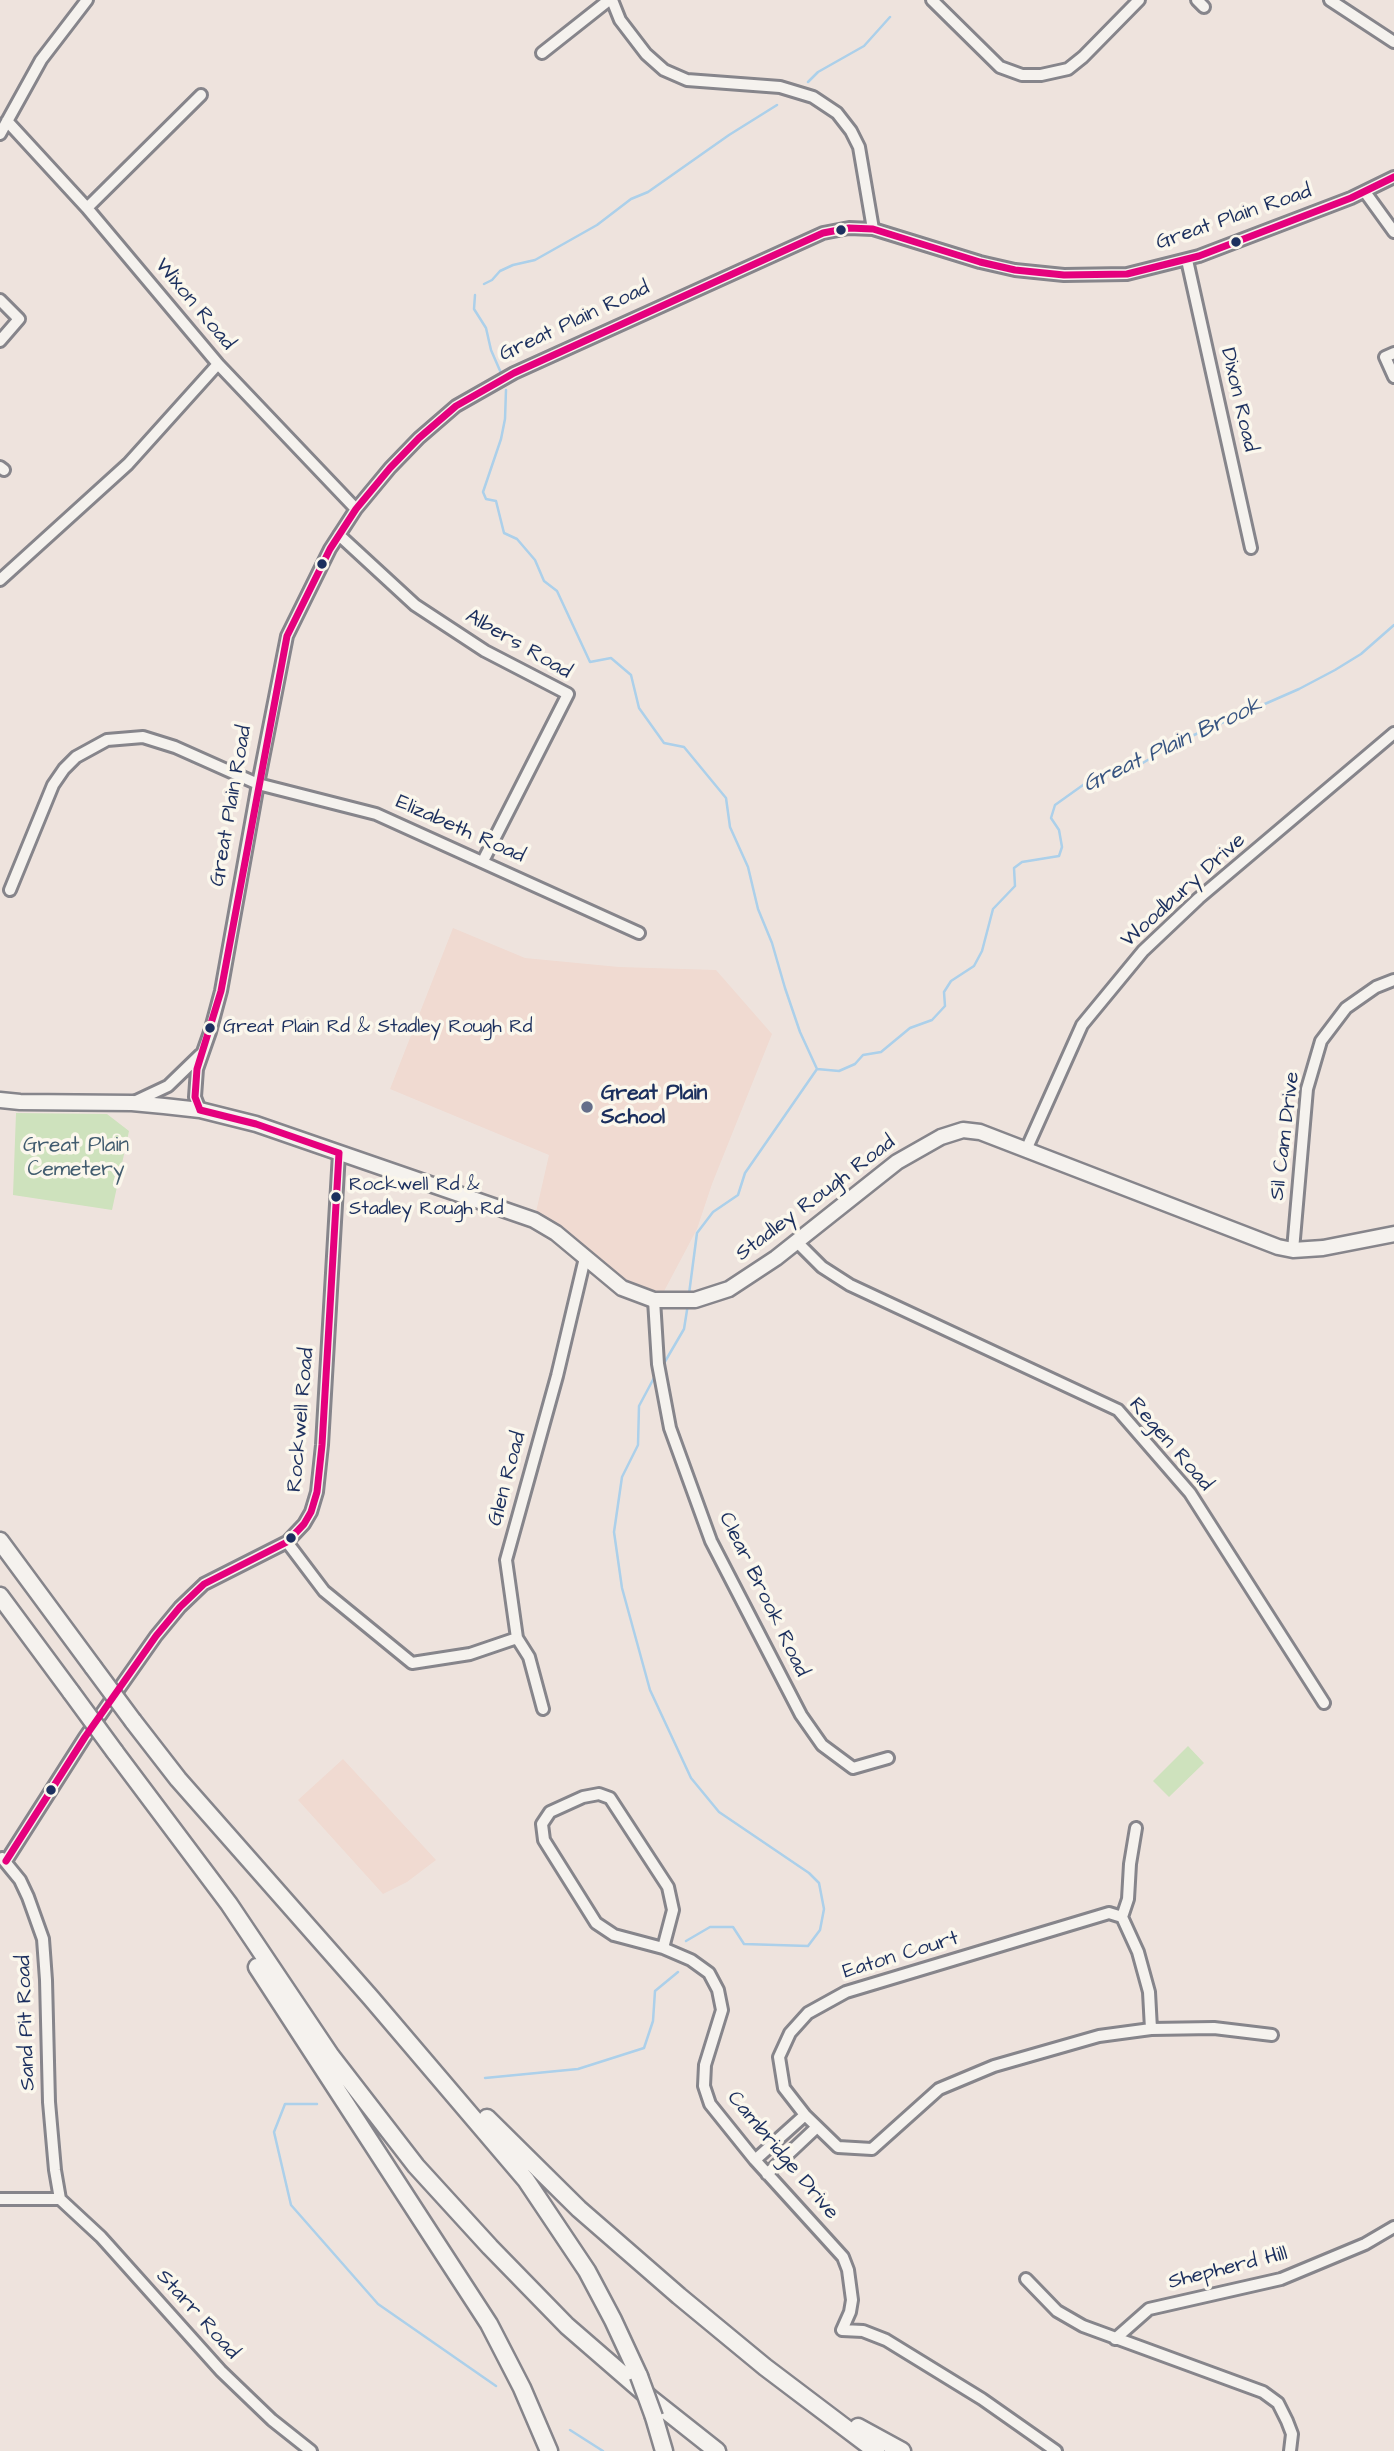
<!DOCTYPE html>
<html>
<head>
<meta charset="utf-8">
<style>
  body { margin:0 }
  canvas { display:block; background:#eee3dd }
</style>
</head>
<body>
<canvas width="1394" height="2451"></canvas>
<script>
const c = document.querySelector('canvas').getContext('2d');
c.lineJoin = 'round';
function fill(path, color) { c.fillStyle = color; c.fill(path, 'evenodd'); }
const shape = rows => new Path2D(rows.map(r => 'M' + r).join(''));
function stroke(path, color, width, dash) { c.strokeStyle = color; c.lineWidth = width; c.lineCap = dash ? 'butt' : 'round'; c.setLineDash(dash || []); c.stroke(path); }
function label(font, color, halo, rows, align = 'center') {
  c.font = font + ' "Architects Daughter",sans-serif'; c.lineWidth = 7; c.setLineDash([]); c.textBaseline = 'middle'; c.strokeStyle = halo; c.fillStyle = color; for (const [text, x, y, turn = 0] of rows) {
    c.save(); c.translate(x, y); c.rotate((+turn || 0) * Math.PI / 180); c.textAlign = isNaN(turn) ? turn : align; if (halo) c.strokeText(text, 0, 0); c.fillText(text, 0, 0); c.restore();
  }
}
const built = shape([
  [453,928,525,958,619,967,716,970,772,1034,712,1184,697,1229,662,1295,631,1284,558,1225,536,1212,549,1155,390,1089],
  [343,1759,436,1860,407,1882,383,1894,298,1800]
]);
const green = shape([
  [16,1113,107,1114,129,1131,112,1210,13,1195],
  [1188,1746,1204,1763,1169,1797,1153,1781]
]);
const stream = shape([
  [808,82,818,72,864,46,890,17],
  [484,284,492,280,500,271,513,265,535,260,597,225,631,199,648,192,729,135,777,105],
  [475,295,474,309,486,328,491,350,501,373],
  [506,390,505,419,501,439,483,492,486,499,496,501,504,533,517,539,535,560,544,581,557,591,590,662,611,658,631,675,639,708,664,743,684,747,726,798,730,827,748,867,758,909,772,943,785,988,800,1032,817,1069,745,1173,738,1195,713,1212,697,1233,689,1294],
  [817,1069,839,1071,855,1064,863,1055,881,1052,910,1028,932,1020,945,1006,944,992,951,981,974,966,982,951,993,909,1015,886,1014,868,1022,862,1059,856,1062,847,1059,830,1051,818,1055,805,1090,780,1136,767,1178,742,1299,689,1335,670,1361,654,1394,625],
  [663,1365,684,1329,688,1304],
  [655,1376,639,1406,638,1445,622,1477,614,1532,622,1588,650,1690,691,1778,719,1812,809,1873,819,1883,824,1909,820,1930,808,1946,744,1944,733,1927,710,1927,686,1941],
  [485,2078,578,2069,644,2048,653,2021,655,1991,678,1972],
  [317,2104,285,2104,274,2132,291,2205,378,2304,496,2386],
  [570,2430,603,2451]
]);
const minor = shape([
  [612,0,620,20,646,54,664,70,687,80,780,87,813,97,837,113,851,131,859,147,873,229],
  [932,0,1000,67,1022,75,1041,75,1068,69,1083,57,1139,0],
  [1197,0,1204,7],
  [1330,0,1394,42],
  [542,53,609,0],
  [7,121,87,208,218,364,356,509],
  [0,134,41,60,87,0],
  [1365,192,1394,232],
  [87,208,201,95],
  [1187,260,1251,548],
  [0,300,19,319,0,341],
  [1394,353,1385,357,1394,377],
  [0,467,4,470],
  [339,535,415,605,485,651,568,694,483,861],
  [0,580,128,464,218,364],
  [10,890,53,785,64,769,76,757,107,740,143,737,175,747,258,784,376,814,639,933],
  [134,1102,168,1086,200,1055],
  [200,1110,195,1097,197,1069,210,1032,221,991,258,784,287,636,330,549,356,509,390,468,419,438,456,406,514,373,823,233,849,228,873,229,980,262,1015,270,1064,275,1127,274,1199,256,1351,198,1394,177],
  [1026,1150,1082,1025,1143,951,1199,898,1394,733],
  [797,1242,822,1267,850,1285,1118,1410,1190,1493,1324,1703],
  [1293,1250,1307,1089,1321,1041,1346,1008,1376,987,1394,980],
  [654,1300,658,1364,670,1428,711,1541,801,1715,822,1745,853,1768,888,1758],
  [287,1542,324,1591,412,1663,470,1654,517,1638],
  [543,1709,529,1657,517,1638,506,1560,557,1376,585,1258],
  [1136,1828,1130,1864,1128,1899,1122,1917,1109,1913,846,1992,808,2013,790,2033,779,2057,784,2088,805,2115,838,2147,872,2149,939,2089,994,2066,1099,2036,1151,2029,1214,2028,1272,2035],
  [2,1858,20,1880,28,1897,43,1939,46,1980,49,2102,55,2170,60,2199],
  [6,1861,85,1737,156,1636,180,1607,204,1584,287,1542,304,1524,311,1512,317,1492,322,1445,339,1153],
  [1122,1917,1138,1952,1149,1992,1151,2029],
  [663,1948,673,1910,668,1887,610,1798,599,1794,583,1797,550,1812,542,1824,544,1840,596,1923,614,1935,663,1948,691,1960,709,1973,718,1990,722,2010,705,2065,704,2086,710,2104,755,2160,843,2257,848,2270,852,2300,850,2312,842,2330,863,2331,886,2340,982,2399,1056,2451],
  [755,2160,805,2115],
  [767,2174,817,2127],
  [0,2199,60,2199],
  [60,2199,101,2237,221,2371,272,2420,311,2451],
  [1026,2279,1057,2311,1083,2326,1263,2392,1278,2403,1287,2421,1292,2434,1290,2451],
  [1115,2339,1149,2309,1281,2279,1365,2244,1394,2227]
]);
const major = shape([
  [0,1100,20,1102,132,1103,164,1106,200,1110,256,1124,534,1220,556,1233,622,1288,654,1300,695,1300,729,1289,776,1258,897,1162,941,1137,963,1130,980,1132,1278,1247,1293,1250,1323,1248,1394,1234]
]);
const highway = shape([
  [0,1541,93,1667],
  [0,1596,71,1692],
  [133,1721,178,1779,371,1998,526,2180,587,2271,613,2320,639,2376],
  [115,1752,229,1904,331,2056,416,2166,490,2247,567,2326,650,2398,717,2451],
  [257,1967,489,2324,522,2388,549,2451],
  [487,2118,579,2209,679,2296,765,2367,876,2451],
  [654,2417,664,2451],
  [858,2427,902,2451]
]);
const highwayBridge = shape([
  [93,1667,133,1721],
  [71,1692,115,1752],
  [639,2376,654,2417]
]);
const bus1 = shape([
  [200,1110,195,1097,197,1069,221,991,287,636,330,549,356,509,390,468,419,438,456,406,514,373,823,233,849,228,873,229,980,262,1015,270,1064,275,1127,274,1199,256,1351,198,1394,177],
  [200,1110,256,1124,339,1153],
  [6,1861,85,1737,156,1636,180,1607,204,1584,287,1542,304,1524,311,1512,317,1492,322,1445,339,1153]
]);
const markers = [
  [841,230,6,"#1b2f5e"],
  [1236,242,6,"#1b2f5e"],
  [322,564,6,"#1b2f5e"],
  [210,1028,6,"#1b2f5e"],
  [587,1107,7,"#656e8a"],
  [336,1197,6,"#1b2f5e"],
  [291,1538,6,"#1b2f5e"],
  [51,1790,6,"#1b2f5e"]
];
const busNames = [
  ["Great Plain Rd & Stadley Rough Rd",223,1028],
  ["Rockwell Rd &",349,1186],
  ["Stadley Rough Rd",349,1210]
];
const streetNames = [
  ["Great Plain Road",1234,218,-19],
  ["Wixon Road",194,305,50],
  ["Great Plain Road",575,322,-25],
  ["Dixon Road",1238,400,77],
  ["Albers Road",518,645,30],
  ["Great Plain Road",232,806,-80],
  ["Elizabeth Road",460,830,24],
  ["Woodbury Drive",1184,891,-42],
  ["Sil Cam Drive",1286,1136,-83],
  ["Stadley Rough Road",816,1199,-37],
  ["Rockwell Road",302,1420,-85],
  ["Regen Road",1170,1445,49],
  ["Glen Road",508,1479,-75],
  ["Clear Brook Road",763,1595,64],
  ["Eaton Court",901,1956,-17],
  ["Sand Pit Road",27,2023,-92],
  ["Cambridge Drive",782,2156,50],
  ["Shepherd Hill",1228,2269,-14],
  ["Starr Road",197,2315,48]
];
const poiNames = [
  ["Great Plain",601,1095],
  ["School",601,1119]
];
const parkNames = [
  ["Great Plain",76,1147],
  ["Cemetery",76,1171]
];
const waterNames = [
  ["Great Plain Brook",1173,746,-25]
];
fill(built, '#f0dad1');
fill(green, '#cee2bd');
stroke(stream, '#acd0ea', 2.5);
stroke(minor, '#86858b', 16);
stroke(major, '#86858b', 19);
stroke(highway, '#86858b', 21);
stroke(minor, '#f5f2ee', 10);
stroke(major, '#f5f2ee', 14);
stroke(highway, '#f5f2ee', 16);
stroke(highwayBridge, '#86858b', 21, []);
stroke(highwayBridge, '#f5f2ee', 16);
stroke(bus1, '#e5007d', 7);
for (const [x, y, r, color] of markers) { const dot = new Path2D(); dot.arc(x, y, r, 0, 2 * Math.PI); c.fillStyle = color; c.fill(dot); stroke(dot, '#fbf7ec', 2.5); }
label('19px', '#1b2f5e', '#fbf7ec', busNames, 'left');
label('21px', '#1b2f5e', '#fbf7ec', streetNames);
label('bold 21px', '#1b2f5e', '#fbf7ec', poiNames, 'left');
label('21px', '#415c6f', '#fbf7ec', parkNames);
label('italic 23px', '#385582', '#fbf7ec', waterNames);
</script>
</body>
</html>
